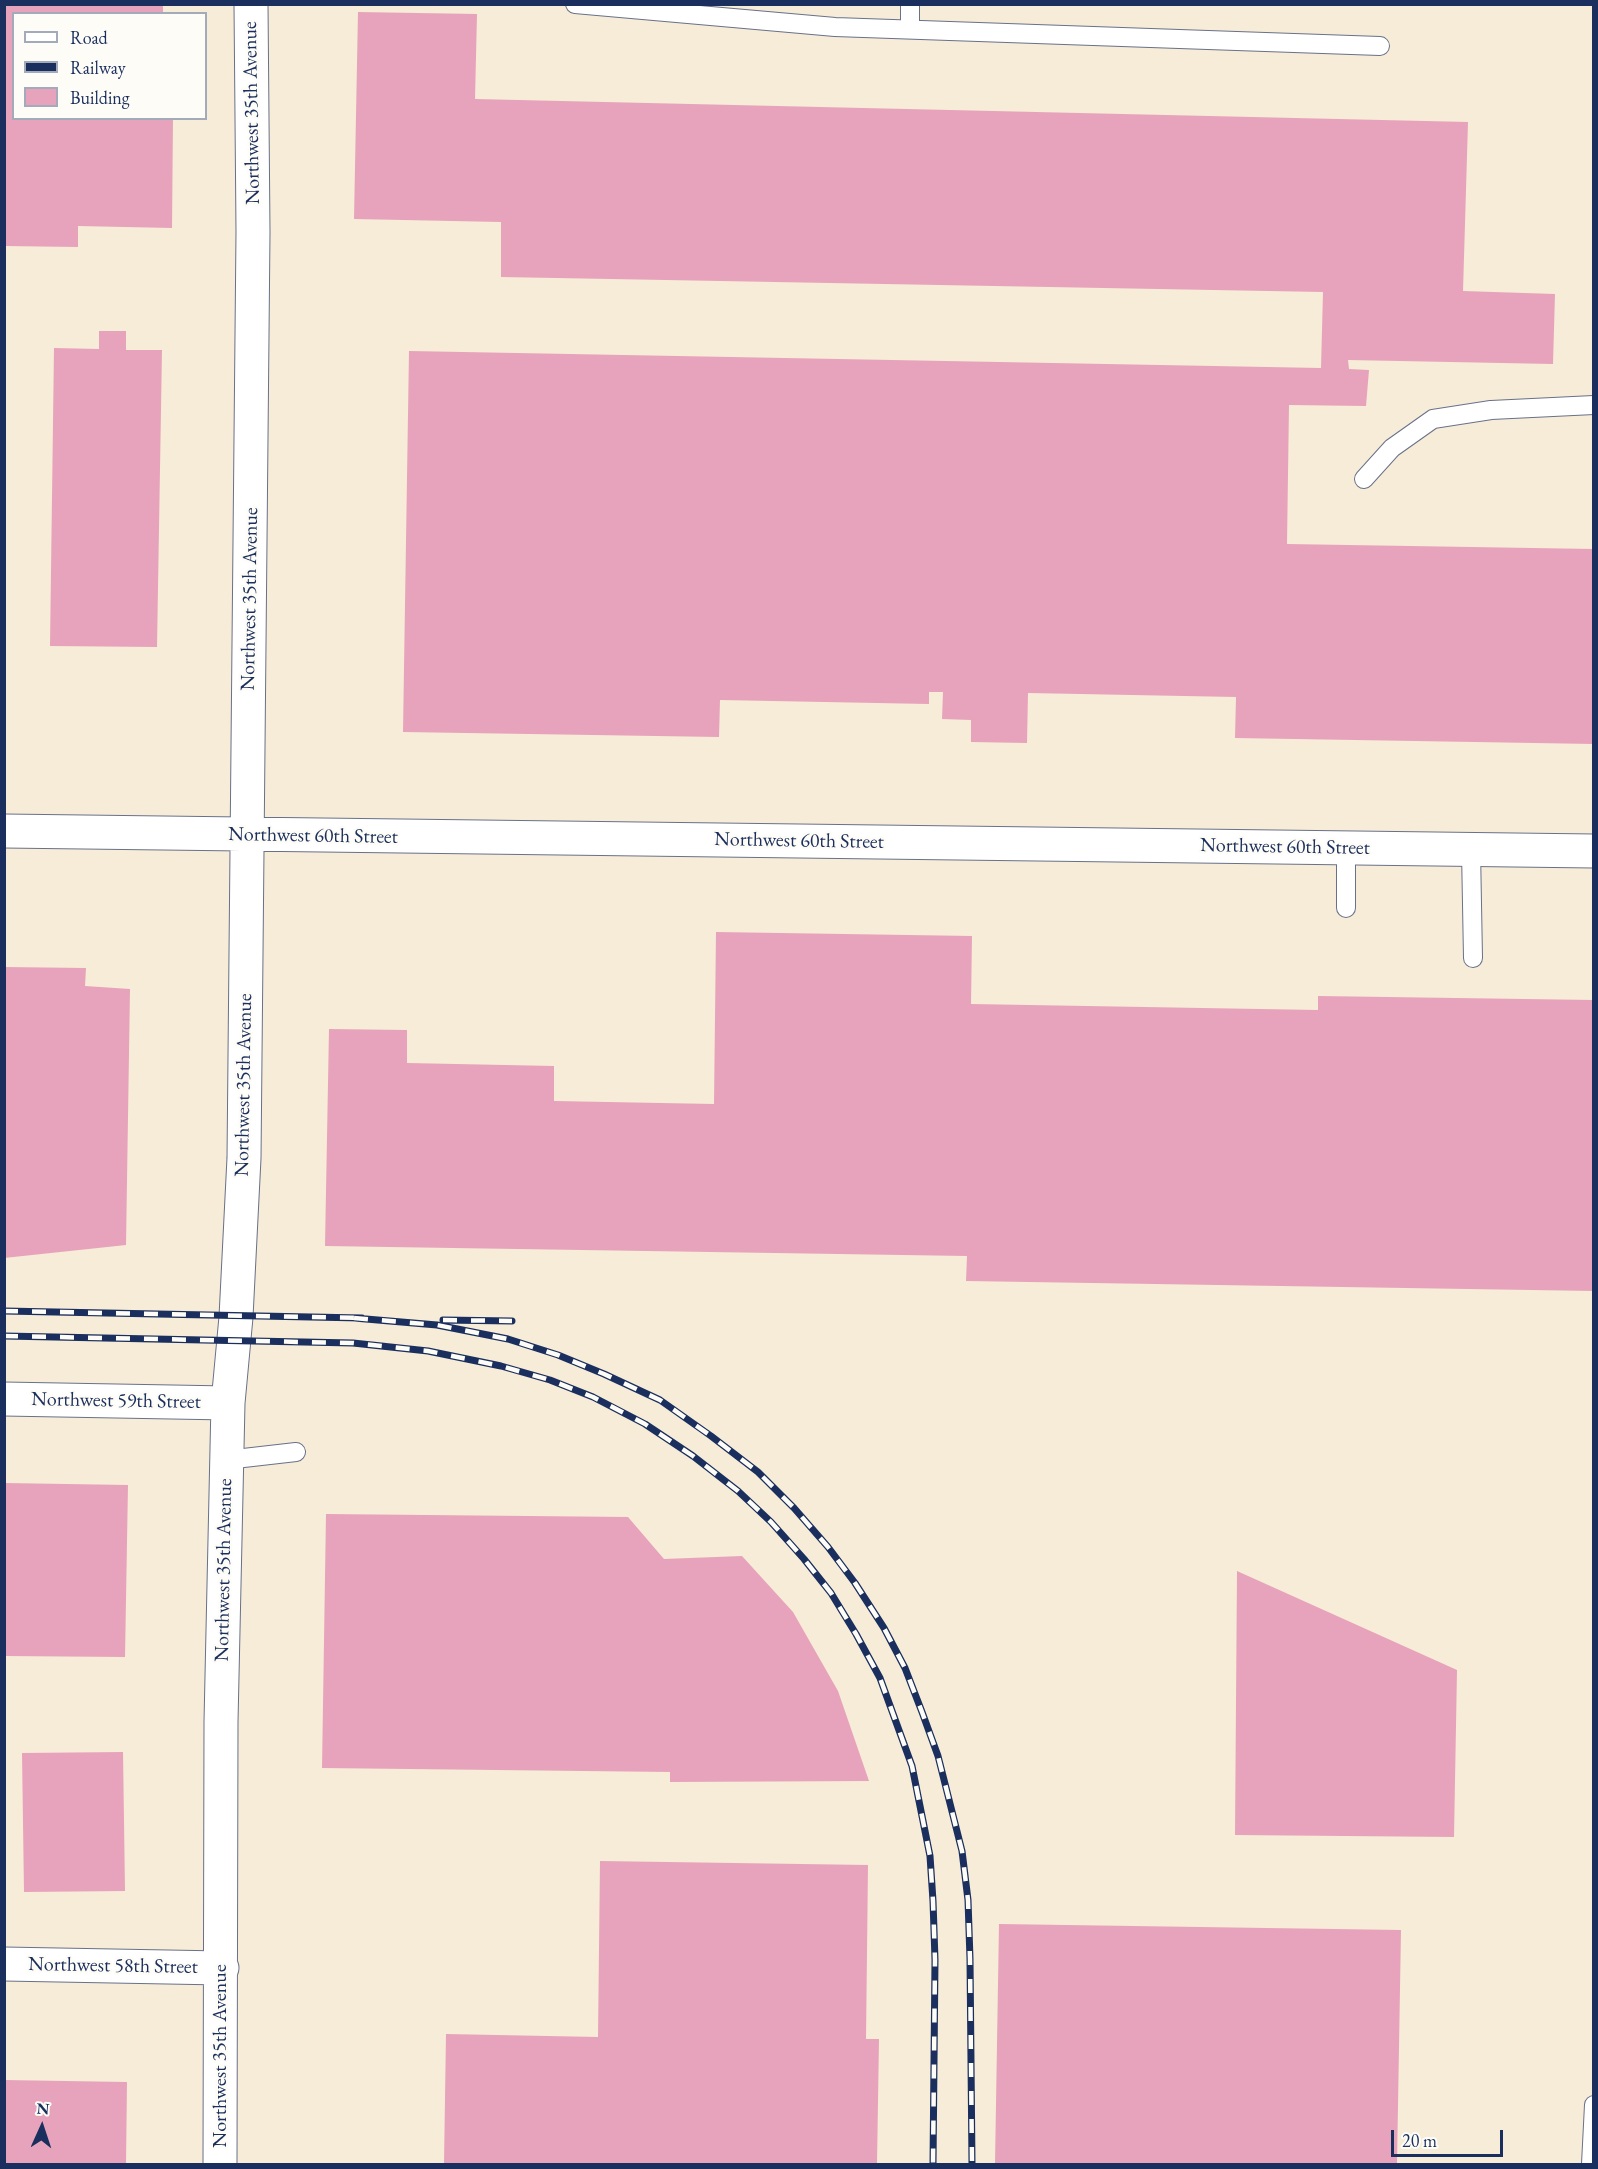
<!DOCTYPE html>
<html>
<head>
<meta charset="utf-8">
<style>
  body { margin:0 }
  #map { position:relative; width:1598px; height:2169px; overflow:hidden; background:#f6ecd8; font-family:"EB Garamond",serif }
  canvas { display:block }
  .frame { position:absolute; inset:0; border:6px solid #1b2f5e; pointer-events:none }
  .legend { position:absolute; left:12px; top:12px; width:195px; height:108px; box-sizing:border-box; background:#fdfcf7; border:2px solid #a3aaba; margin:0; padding:8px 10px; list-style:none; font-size:18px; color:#1b2f5e }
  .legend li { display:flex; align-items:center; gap:12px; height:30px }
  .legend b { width:30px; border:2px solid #a3aaba }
  .north { position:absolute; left:12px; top:2097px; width:60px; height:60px; -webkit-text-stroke:4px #fdfcf7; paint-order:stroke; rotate:3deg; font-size:16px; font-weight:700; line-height:24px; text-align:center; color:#1b2f5e }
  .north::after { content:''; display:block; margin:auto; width:21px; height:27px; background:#1b2f5e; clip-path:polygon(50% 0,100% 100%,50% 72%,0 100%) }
  .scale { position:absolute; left:1391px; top:2130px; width:112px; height:27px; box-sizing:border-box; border:3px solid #1b2f5e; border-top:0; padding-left:8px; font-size:18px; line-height:21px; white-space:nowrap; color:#1b2f5e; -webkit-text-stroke:4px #fdfcf7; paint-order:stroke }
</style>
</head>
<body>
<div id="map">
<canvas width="1598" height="2169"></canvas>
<div class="frame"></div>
<ul class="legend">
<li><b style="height:8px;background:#fff"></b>Road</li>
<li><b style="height:8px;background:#1b2f5e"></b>Railway</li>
<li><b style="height:16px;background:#e7a3bb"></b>Building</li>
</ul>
<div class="north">N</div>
<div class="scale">20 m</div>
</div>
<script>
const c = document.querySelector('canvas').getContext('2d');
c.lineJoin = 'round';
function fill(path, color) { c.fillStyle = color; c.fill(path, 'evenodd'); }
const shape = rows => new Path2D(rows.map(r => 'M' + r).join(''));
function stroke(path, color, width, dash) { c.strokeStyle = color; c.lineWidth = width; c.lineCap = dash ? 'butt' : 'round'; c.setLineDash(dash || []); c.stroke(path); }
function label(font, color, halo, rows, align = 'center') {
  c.font = font + ' "EB Garamond",serif'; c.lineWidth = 5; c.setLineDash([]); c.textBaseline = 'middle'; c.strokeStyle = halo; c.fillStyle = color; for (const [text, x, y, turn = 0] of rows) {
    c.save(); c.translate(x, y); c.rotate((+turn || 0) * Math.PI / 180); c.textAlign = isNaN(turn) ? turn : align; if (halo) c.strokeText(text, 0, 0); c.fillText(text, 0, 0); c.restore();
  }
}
const building = shape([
  [4,4,163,4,163,14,14,14,14,118,173,118,172,228,78,226,78,247,4,246],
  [358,12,477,14,475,99,1468,122,1463,291,1555,294,1553,364,1348,360,1349,369,1369,370,1366,406,1289,405,1287,544,1594,549,1594,744,1235,738,1236,697,1028,693,1027,743,971,742,971,720,942,719,943,692,929,692,929,704,720,700,719,737,403,732,409,351,1321,368,1323,292,501,277,501,222,354,219],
  [99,331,126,331,126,350,162,350,157,647,50,646,54,348,99,349],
  [716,932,972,936,971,1004,1318,1010,1318,996,1594,1000,1594,1291,966,1281,967,1256,325,1246,329,1029,407,1030,407,1063,554,1066,554,1101,714,1104],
  [4,967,86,968,85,986,130,989,126,1245,4,1258],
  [4,1483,128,1485,125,1657,4,1656],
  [326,1514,628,1517,664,1559,742,1556,793,1612,838,1691,869,1781,670,1782,670,1772,322,1768],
  [1237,1571,1457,1670,1454,1837,1235,1835],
  [123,1752,125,1891,24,1892,22,1753],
  [600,1861,868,1865,866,2039,879,2039,877,2164,444,2164,446,2034,598,2037],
  [999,1924,1401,1930,1397,2164,995,2164],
  [4,2080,127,2082,126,2164,4,2164]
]);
const lane = shape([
  [575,4,835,27,1380,46],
  [910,29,910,4],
  [1364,479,1392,448,1433,419,1491,410,1594,405],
  [1346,848,1346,908],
  [1471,850,1473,958],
  [226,1460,296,1452],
  [1591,2164,1594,2105]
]);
const street = shape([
  [4,831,1594,851],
  [4,1399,228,1403],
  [4,1964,222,1968],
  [220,2164,221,1722,228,1403,236,1317,244,1158,253,232,251,4]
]);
const rail = shape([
  [4,1311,362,1318],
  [354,1318,437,1325,508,1339,558,1355,604,1374,660,1400,711,1436,758,1472,794,1508,828,1547,855,1583,884,1628,905,1668,922,1712,938,1756,962,1851,968,1900,970,1959,972,2164],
  [443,1320,512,1321],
  [4,1336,353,1343,428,1351,501,1366,550,1380,593,1397,645,1424,693,1456,738,1491,771,1522,804,1559,831,1593,856,1634,880,1678,912,1766,930,1856,933,1901,935,1960,933,2164]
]);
const streetNames = [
  ["Northwest 35th Avenue",252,113,-91],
  ["Northwest 35th Avenue",250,599,-89],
  ["Northwest 60th Street",313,836,1],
  ["Northwest 60th Street",799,841,1],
  ["Northwest 60th Street",1285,847,1],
  ["Northwest 35th Avenue",244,1085,-89],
  ["Northwest 59th Street",116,1401,1],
  ["Northwest 35th Avenue",224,1570,-89],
  ["Northwest 58th Street",113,1966,1],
  ["Northwest 35th Avenue",221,2056,-90]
];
fill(building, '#e7a3bb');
stroke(lane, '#687189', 20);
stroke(street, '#687189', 35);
stroke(lane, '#fff', 18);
stroke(street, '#fff', 33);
stroke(rail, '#1b2f5e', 7);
stroke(rail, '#fdfcf7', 4.5, [14]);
label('20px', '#1b2f5e', '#fdfcf7', streetNames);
</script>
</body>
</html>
